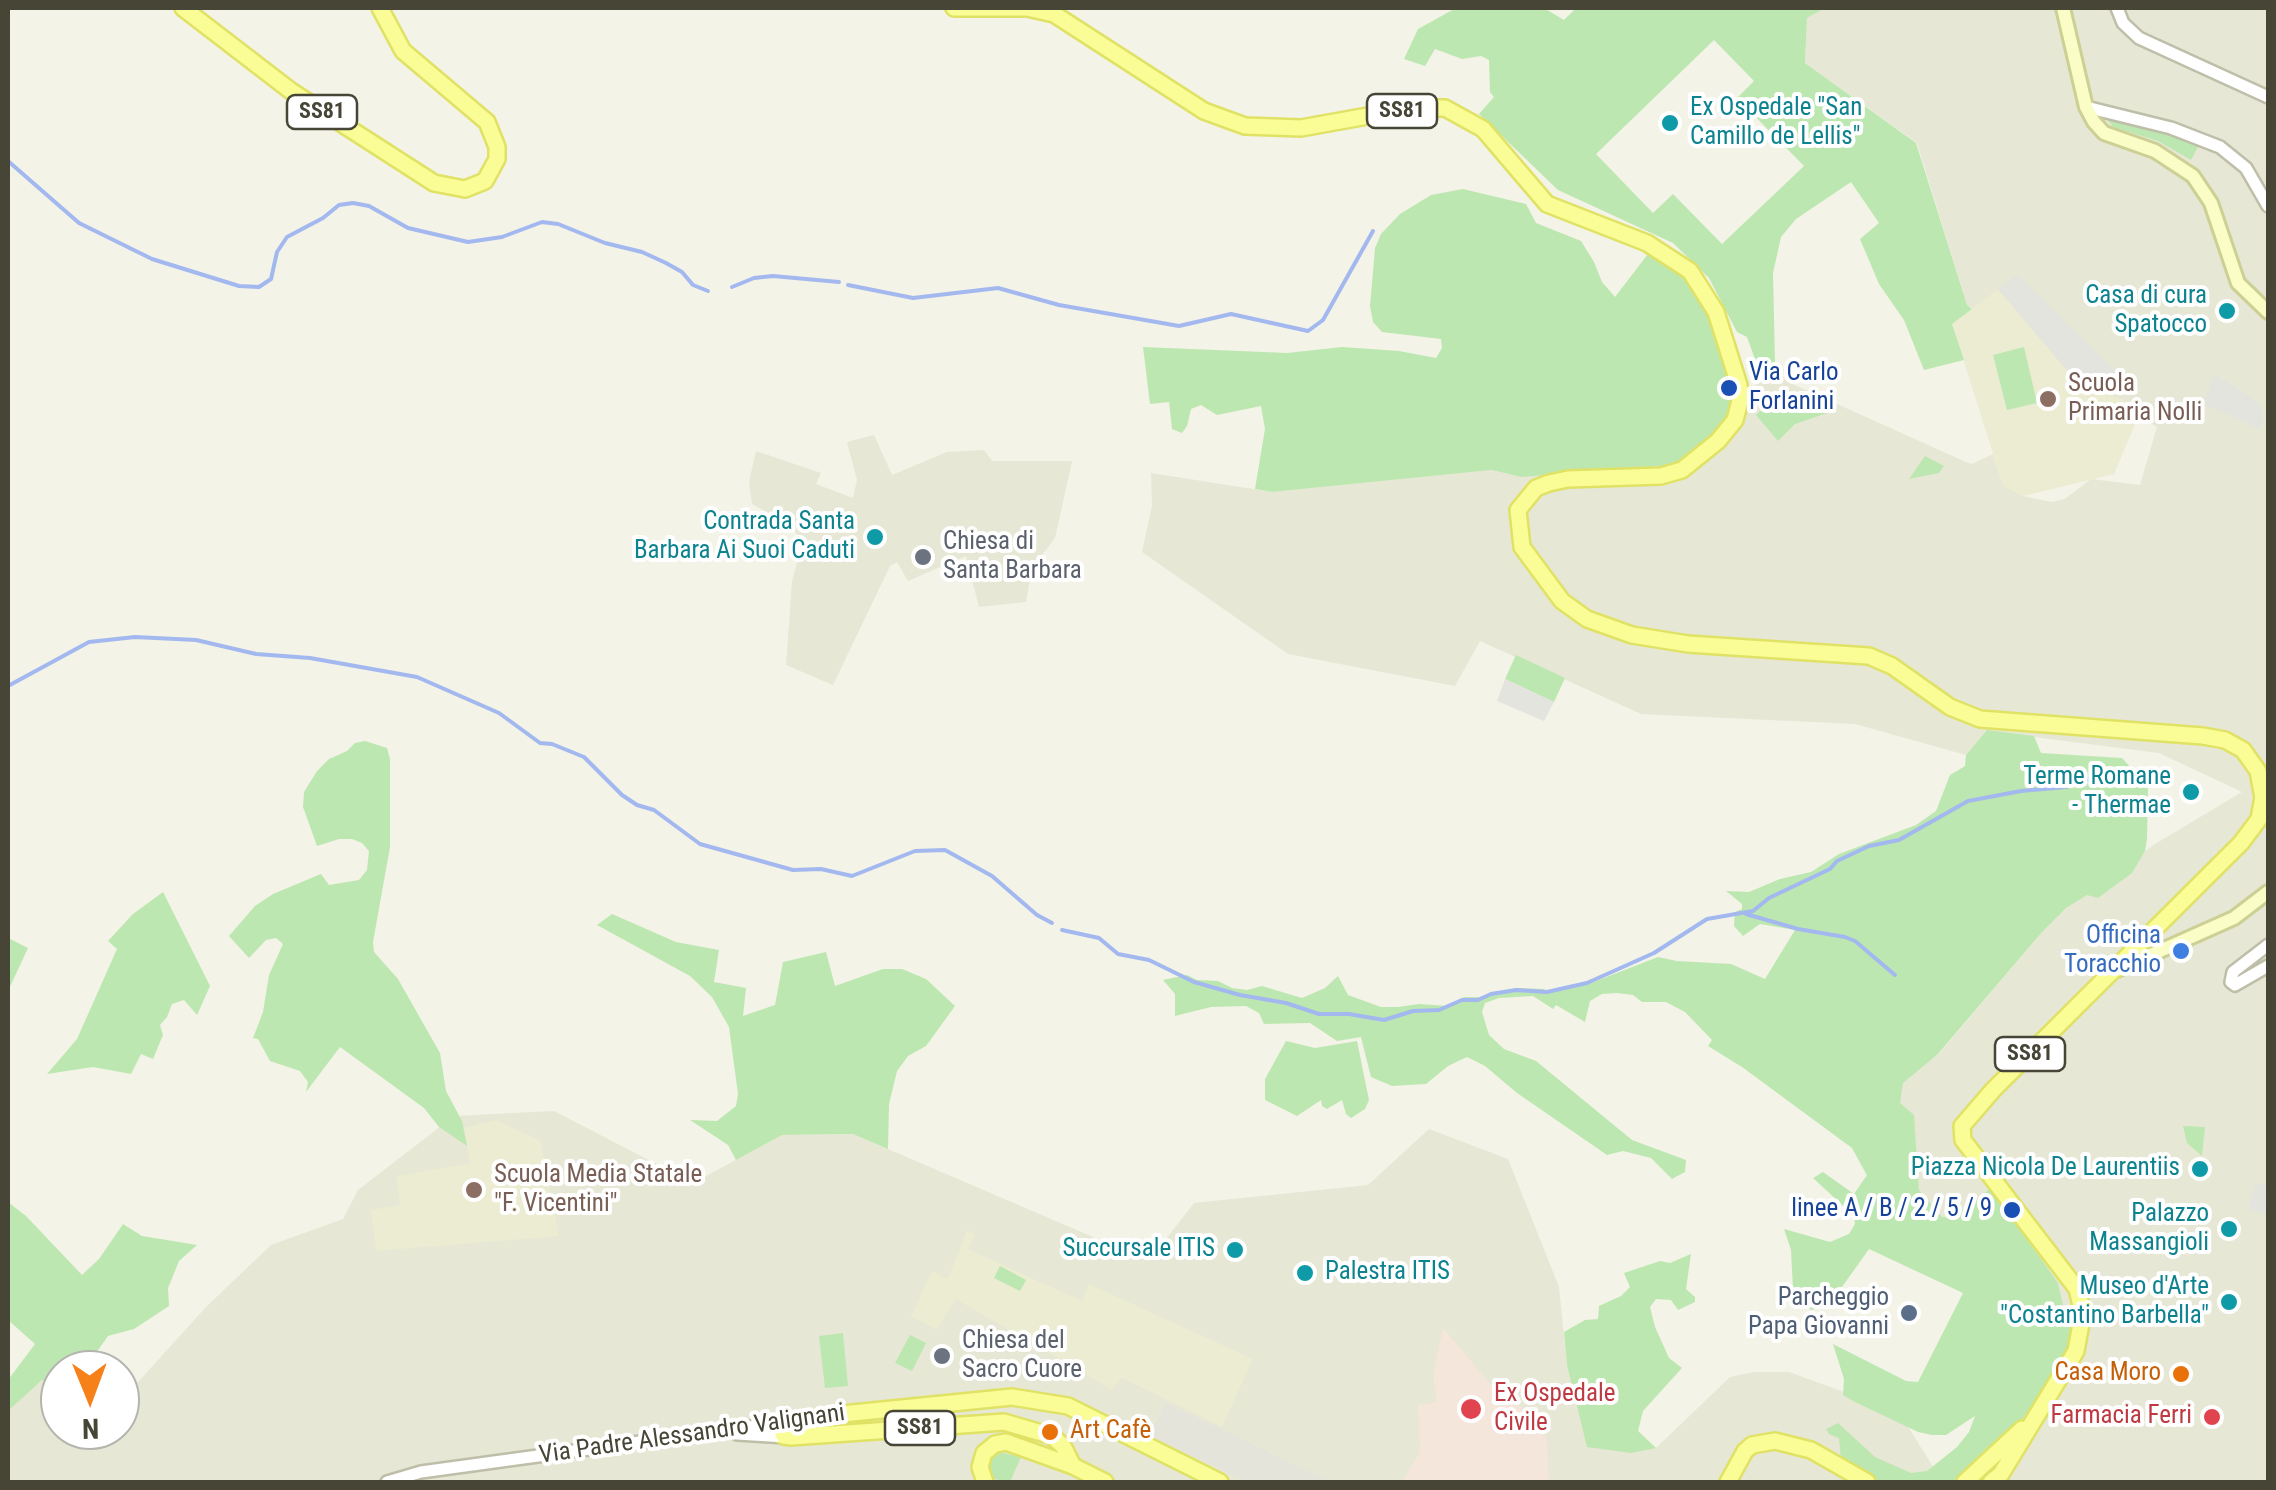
<!DOCTYPE html>
<html>
<head>
<meta charset="utf-8">
<style>
  body { margin:0 }
  #map { position:relative; width:2276px; height:1490px; overflow:hidden; background:#f3f3e7; font-family:"Roboto Condensed",sans-serif }
  canvas { display:block }
  .frame { position:absolute; inset:0; border:10px solid #464536; pointer-events:none }
  .north { position:absolute; left:40px; top:1350px; width:100px; height:100px; box-sizing:border-box; background:#fff; border:2px solid #b5b5af; border-radius:50%; rotate:179deg; font-size:28px; font-weight:700; line-height:40px; text-align:center; color:#464536 }
  .north::after { content:''; display:block; margin:auto; width:35px; height:45px; background:#f78119; clip-path:polygon(50% 0,100% 100%,50% 72%,0 100%) }
</style>
</head>
<body>
<div id="map">
<canvas width="2276" height="1490"></canvas>
<div class="frame"></div>
<div class="north">N</div>
</div>
<script>
const c = document.querySelector('canvas').getContext('2d');
c.lineJoin = 'round';
function fill(path, color) { c.fillStyle = color; c.fill(path, 'evenodd'); }
const shape = rows => new Path2D(rows.map(r => 'M' + r).join(''));
function stroke(path, color, width, dash) { c.strokeStyle = color; c.lineWidth = width; c.lineCap = dash ? 'butt' : 'round'; c.setLineDash(dash || []); c.stroke(path); }
function label(font, color, halo, rows, align = 'center') {
  c.font = font + ' "Roboto Condensed",sans-serif'; c.lineWidth = 8; c.setLineDash([]); c.textBaseline = 'middle'; c.strokeStyle = halo; c.fillStyle = color; for (const [text, x, y, turn = 0] of rows) {
    c.save(); c.translate(x, y); c.rotate((+turn || 0) * Math.PI / 180); c.textAlign = isNaN(turn) ? turn : align; if (halo) c.strokeText(text, 0, 0); c.fillText(text, 0, 0); c.restore();
  }
}
const residential = shape([
  [1825,8,2268,8,2268,1482,8,1482,8,1411,42,1379,60,1390,60,1430,120,1430,120,1402,206,1307,271,1245,343,1219,358,1190,454,1116,554,1111,693,1183,782,1135,853,1134,1149,1261,1194,1203,1368,1185,1429,1129,1508,1159,1559,1287,1567,1365,1656,1448,1730,1377,1755,1372,1789,1372,1899,1412,1935,1470,2029,1392,2019,1282,1889,1217,1838,1122,1939,1054,2057,914,2155,844,2242,792,2159,753,1987,731,1966,755,1855,724,1641,714,1480,641,1455,686,1288,654,1142,552,1152,506,1151,473,1272,492,1492,470,1521,477,1730,416,1775,363,1786,381,1966,462,1972,464,1993,454,2003,485,2023,496,2051,502,2065,499,2091,479,2140,485,2157,427,1967,305,1917,143,1805,63,1807,18],
  [874,435,892,475,947,452,984,450,992,461,1072,461,1055,538,1032,568,1026,602,979,607,966,556,908,581,897,562,890,566,833,685,786,665,792,581,803,542,790,525,752,504,749,482,756,451,821,473,816,484,853,498,857,480,847,442]
]);
const industrial = shape([
  [1166,1403,1331,1482,1246,1482,1150,1436]
]);
const education = shape([
  [1998,289,2066,369,2099,390,2142,408,2114,474,2023,496,2003,485,1952,324],
  [495,1120,540,1140,559,1236,376,1251,371,1210,400,1205,396,1176,470,1163,464,1128],
  [967,1230,975,1234,968,1249,1020,1273,1082,1301,1089,1284,1253,1359,1222,1427,1122,1378,1112,1390,956,1299,937,1330,911,1316,932,1271,948,1279]
]);
const medical = shape([
  [1443,1328,1493,1387,1529,1412,1547,1439,1549,1482,1402,1482,1420,1452,1418,1405,1437,1402,1433,1375]
]);
const green = shape([
  [1456,8,1544,8,1564,20,1576,8,1825,8,1807,18,1805,63,1916,143,1967,305,1972,309,1952,324,1964,360,1924,370,1904,320,1879,284,1860,239,1879,223,1851,182,1796,219,1781,237,1773,273,1775,363,1756,362,1747,337,1737,332,1709,278,1673,243,1558,190,1479,114,1494,97,1490,92,1489,60,1481,56,1462,59,1435,49,1425,66,1404,59,1418,29],
  [1714,40,1754,81,1737,98,1804,166,1722,244,1673,194,1653,213,1596,154],
  [2107,119,2169,133,2199,145,2191,160,2158,141,2113,127],
  [1463,189,1526,204,1536,223,1581,241,1594,262,1602,282,1615,297,1651,250,1690,277,1713,320,1733,386,1736,409,1719,432,1674,465,1521,477,1492,470,1272,492,1255,489,1265,429,1261,406,1217,415,1201,405,1191,409,1187,426,1182,433,1172,429,1169,402,1150,404,1143,347,1287,353,1342,347,1399,351,1436,358,1442,348,1441,339,1382,332,1373,322,1370,306,1375,248,1381,234,1400,214,1431,195],
  [2024,347,2037,403,2007,410,1993,355],
  [1783,390,1827,410,1830,412,1795,424,1778,441,1756,415],
  [1925,456,1944,466,1939,473,1909,479],
  [1516,655,1565,678,1554,702,1505,679],
  [1987,730,2034,736,2041,753,2122,758,2148,786,2147,839,2145,851,2132,873,2098,898,2087,895,2066,908,2042,932,1938,1054,1903,1083,1900,1103,1914,1115,1919,1190,1942,1217,1951,1218,1991,1188,2058,1283,2063,1306,2074,1325,2076,1336,2064,1362,2018,1425,1973,1470,1956,1482,1875,1482,1841,1460,1839,1438,1829,1434,1826,1429,1838,1423,1875,1457,1911,1473,1927,1471,1957,1447,1969,1432,1975,1416,1946,1435,1932,1435,1918,1432,1853,1401,1843,1395,1844,1379,1833,1344,1906,1381,1918,1382,1963,1293,1869,1249,1832,1301,1812,1310,1799,1305,1793,1289,1791,1250,1784,1229,1830,1242,1849,1234,1855,1224,1854,1216,1813,1178,1823,1172,1854,1194,1867,1175,1852,1148,1742,1067,1708,1046,1712,1040,1685,1012,1666,1002,1642,1002,1633,995,1617,993,1602,994,1590,1001,1585,1022,1556,1005,1553,1009,1533,996,1499,998,1485,1003,1482,1012,1489,1035,1504,1049,1536,1061,1632,1140,1686,1160,1685,1172,1672,1179,1651,1158,1623,1151,1607,1155,1517,1093,1485,1066,1467,1057,1448,1066,1426,1084,1392,1086,1371,1077,1361,1037,1337,1041,1310,1023,1264,1024,1259,1013,1246,1006,1211,1007,1175,1016,1175,994,1163,980,1187,975,1197,980,1218,981,1232,988,1247,990,1262,986,1302,998,1325,988,1338,976,1348,995,1381,1007,1398,1007,1419,1004,1448,1006,1464,997,1480,997,1517,988,1545,989,1543,993,1549,993,1586,985,1658,957,1677,961,1731,964,1765,979,1795,930,1760,924,1743,936,1734,926,1735,912,1742,909,1742,904,1726,891,1749,892,1780,879,1811,872,1839,854,1916,825,1936,811,1950,775,1965,766,1966,755],
  [365,741,387,748,390,759,390,847,373,942,374,952,398,979,440,1053,446,1091,462,1121,467,1146,439,1127,424,1108,340,1047,306,1092,308,1082,300,1071,270,1061,258,1039,253,1038,263,1012,269,975,283,944,276,938,266,940,249,958,229,936,255,906,273,894,321,874,329,885,359,880,367,870,369,851,362,843,352,839,339,839,317,846,303,807,304,792,317,771,329,759,347,751,355,743],
  [163,892,210,986,197,1015,184,1000,172,1004,167,1017,160,1025,163,1035,153,1059,141,1054,131,1074,93,1067,47,1074,77,1039,117,949,108,941,133,914],
  [612,914,676,942,719,950,714,982,746,988,743,1016,775,1005,783,962,826,952,835,986,883,969,902,969,926,979,955,1006,926,1046,908,1056,897,1071,889,1104,888,1149,853,1134,782,1135,736,1160,728,1145,690,1120,717,1121,736,1106,738,1094,729,1027,712,997,690,976,597,925],
  [8,938,28,948,8,991],
  [1286,1041,1315,1048,1357,1041,1369,1100,1365,1109,1351,1118,1346,1114,1342,1100,1327,1109,1322,1106,1321,1100,1297,1116,1265,1100,1265,1079],
  [2183,1126,2205,1127,2202,1156,2187,1143],
  [8,1202,26,1216,82,1275,99,1259,123,1224,142,1236,197,1245,179,1261,168,1288,169,1306,134,1329,108,1336,84,1370,60,1370,60,1390,42,1380,8,1411,8,1380,35,1344,8,1320],
  [1691,1254,1686,1289,1695,1297,1695,1302,1678,1310,1671,1300,1656,1299,1650,1307,1655,1327,1669,1358,1682,1368,1643,1411,1638,1431,1656,1448,1631,1453,1587,1447,1567,1365,1564,1332,1585,1320,1598,1319,1599,1306,1621,1296,1630,1287,1624,1273,1660,1261,1670,1263],
  [1000,1266,1026,1280,1020,1291,994,1278],
  [843,1333,848,1386,825,1388,819,1336],
  [910,1335,926,1343,912,1371,895,1363],
  [998,1452,1021,1457,1010,1482,994,1479,989,1471,989,1462]
]);
const parking = shape([
  [2018,275,2123,379,2124,379,2099,390,2066,369,1998,289],
  [2215,374,2258,402,2264,417,2260,429,2203,404],
  [1505,679,1554,702,1544,721,1497,701],
  [2257,1182,2268,1186,2266,1214,2248,1208]
]);
const stream = shape([
  [8,161,79,223,152,259,239,286,259,287,271,279,277,252,287,237,323,218,339,205,353,203,369,206,408,228,468,242,502,237,542,222,558,224,605,243,642,252,666,263,682,272,693,285,708,291],
  [848,285,913,298,998,288,1059,305,1179,326,1231,314,1308,331,1323,320,1373,231],
  [732,287,754,278,773,276,839,282],
  [8,686,89,642,135,637,196,640,256,654,310,658,417,677,499,713,540,743,552,744,584,757,622,795,637,805,654,810,700,844,793,870,821,869,852,876,915,851,945,850,992,876,1037,915,1052,923],
  [1746,914,1798,929,1845,937,1855,941,1895,975],
  [1062,930,1099,938,1118,954,1149,960,1194,982,1240,995,1286,1003,1319,1014,1349,1014,1384,1020,1413,1011,1439,1010,1462,1000,1478,1000,1491,994,1516,990,1547,992,1587,983,1654,953,1707,919,1753,911,1769,898,1830,869,1837,861,1869,846,1899,840,1968,801,2021,791,2066,787,2104,773,2144,773,2167,777]
]);
const tertiary = shape([
  [2117,8,2123,23,2139,38,2268,97],
  [2086,107,2171,128,2220,147,2246,168,2268,206],
  [2268,945,2233,972,2231,982,2235,985,2268,966],
  [737,1434,786,1437],
  [387,1482,421,1472,786,1422]
]);
const secondary = shape([
  [2063,8,2086,107,2094,122,2104,133,2155,151,2193,176,2211,203,2238,283,2268,312],
  [2117,970,2234,918,2268,892]
]);
const primary = shape([
  [183,8,291,91,434,183,465,189,485,181,497,159,497,147,487,122,403,51,380,8],
  [954,8,1027,8,1054,14,1204,111,1245,126,1301,128,1412,108,1445,108,1483,129,1547,204,1647,243,1690,271,1716,312,1739,385,1741,397,1735,420,1718,441,1682,470,1661,476,1568,479,1549,483,1536,488,1518,510,1522,547,1562,601,1587,619,1632,635,1688,644,1869,656,1892,666,1950,707,1980,719,2203,736,2225,740,2243,750,2258,771,2263,797,2259,819,2241,843,1993,1090,1962,1126,1963,1140,2077,1289,2083,1313,2076,1351,2001,1474,1991,1482],
  [1073,1466,1063,1446,1052,1436,1004,1422,791,1437,784,1436,781,1428,786,1422,842,1414,1012,1397,1068,1406,1220,1482],
  [985,1482,980,1467,984,1453,995,1444,1006,1442,1073,1466,1105,1482],
  [1728,1482,1745,1451,1752,1445,1775,1441,1811,1450,1867,1482],
  [1965,1482,2022,1429]
]);
const markers = [
  [1670,123,10,"#0f9aa8"],
  [2227,311,10,"#0f9aa8"],
  [1729,388,10,"#1a4fb4"],
  [2048,399,10,"#8d6e63"],
  [875,537,10,"#0f9aa8"],
  [923,557,10,"#6b7280"],
  [2191,792,10,"#0f9aa8"],
  [2181,951,10,"#3f7fe0"],
  [2200,1169,10,"#0f9aa8"],
  [474,1190,10,"#8d6e63"],
  [2012,1210,10,"#1a4fb4"],
  [2229,1229,10,"#0f9aa8"],
  [1235,1250,10,"#0f9aa8"],
  [1305,1273,10,"#0f9aa8"],
  [2229,1302,10,"#0f9aa8"],
  [1909,1313,10,"#5c6f8a"],
  [942,1356,10,"#6b7280"],
  [2181,1374,10,"#e8710a"],
  [1471,1409,12,"#e0444e"],
  [2212,1417,10,"#e0444e"],
  [1050,1432,10,"#e8710a"]
];
const shields = [
  [1402,111,70],
  [322,112,70],
  [2030,1054,70],
  [920,1428,70]
];
const shieldNames = [
  ["SS81",1402,111],
  ["SS81",322,112],
  ["SS81",2030,1054],
  ["SS81",920,1428]
];
const cultureNames = [
  ["Ex Ospedale \"San",1690,109,"left"],
  ["Camillo de Lellis\"",1690,138,"left"],
  ["Casa di cura",2207,297],
  ["Spatocco",2207,326],
  ["Contrada Santa",855,523],
  ["Barbara Ai Suoi Caduti",855,552],
  ["Terme Romane",2171,778],
  ["- Thermae",2171,807],
  ["Piazza Nicola De Laurentiis",2180,1169],
  ["Palazzo",2209,1215],
  ["Massangioli",2209,1244],
  ["Succursale ITIS",1215,1250],
  ["Palestra ITIS",1325,1273,"left"],
  ["Museo d'Arte",2209,1288],
  ["\"Costantino Barbella\"",2209,1317]
];
const transitNames = [
  ["Via Carlo",1749,374],
  ["Forlanini",1749,403],
  ["linee A / B / 2 / 5 / 9",1992,1210,"right"]
];
const educationNames = [
  ["Scuola",2068,385],
  ["Primaria Nolli",2068,414],
  ["Scuola Media Statale",494,1176],
  ["\"F. Vicentini\"",494,1205]
];
const worshipNames = [
  ["Chiesa di",943,543],
  ["Santa Barbara",943,572],
  ["Chiesa del",962,1342],
  ["Sacro Cuore",962,1371]
];
const shopNames = [
  ["Officina",2161,937],
  ["Toracchio",2161,966]
];
const serviceNames = [
  ["Parcheggio",1889,1299],
  ["Papa Giovanni",1889,1328]
];
const foodNames = [
  ["Casa Moro",2161,1374],
  ["Art Cafè",1070,1432,"left"]
];
const healthNames = [
  ["Ex Ospedale",1494,1395],
  ["Civile",1494,1424],
  ["Farmacia Ferri",2192,1417,"right"]
];
const streetNames = [
  ["Via Padre Alessandro Valignani",692,1435,-8]
];
fill(residential, '#e7e7d5');
fill(industrial, '#e5e4db');
fill(education, '#ebecd1');
fill(medical, '#f4e6da');
fill(green, '#bde7b0');
fill(parking, '#e4e4df');
stroke(stream, '#a3b8ef', 4);
stroke(tertiary, '#bebea9', 16);
stroke(secondary, '#ccd094', 18);
stroke(primary, '#e0e265', 20);
stroke(tertiary, '#fff', 11);
stroke(secondary, '#fafec6', 12);
stroke(primary, '#fafd96', 15);
for (const [x, y, r, color] of markers) { const dot = new Path2D(); dot.arc(x, y, r, 0, 2 * Math.PI); c.fillStyle = color; c.fill(dot); stroke(dot, '#fff', 4); }
for (const [x, y, w] of shields) { const box = new Path2D(); box.roundRect(x - w / 2, y - 17, w, 34, 8); c.fillStyle = '#fff'; c.fill(box); stroke(box, '#464536', 2.5); }
label('bold 22px', '#464536', null, shieldNames);
label('25px', '#0d838f', '#fff', cultureNames, 'right');
label('25px', '#164399', '#fff', transitNames, 'left');
label('25px', '#785e54', '#fff', educationNames, 'left');
label('25px', '#5b616d', '#fff', worshipNames, 'left');
label('25px', '#366cbe', '#fff', shopNames, 'right');
label('25px', '#4e5e75', '#fff', serviceNames, 'right');
label('25px', '#c56008', '#fff', foodNames, 'right');
label('25px', '#be3a42', '#fff', healthNames, 'left');
label('25px', '#464536', '#fff', streetNames);
</script>
</body>
</html>
